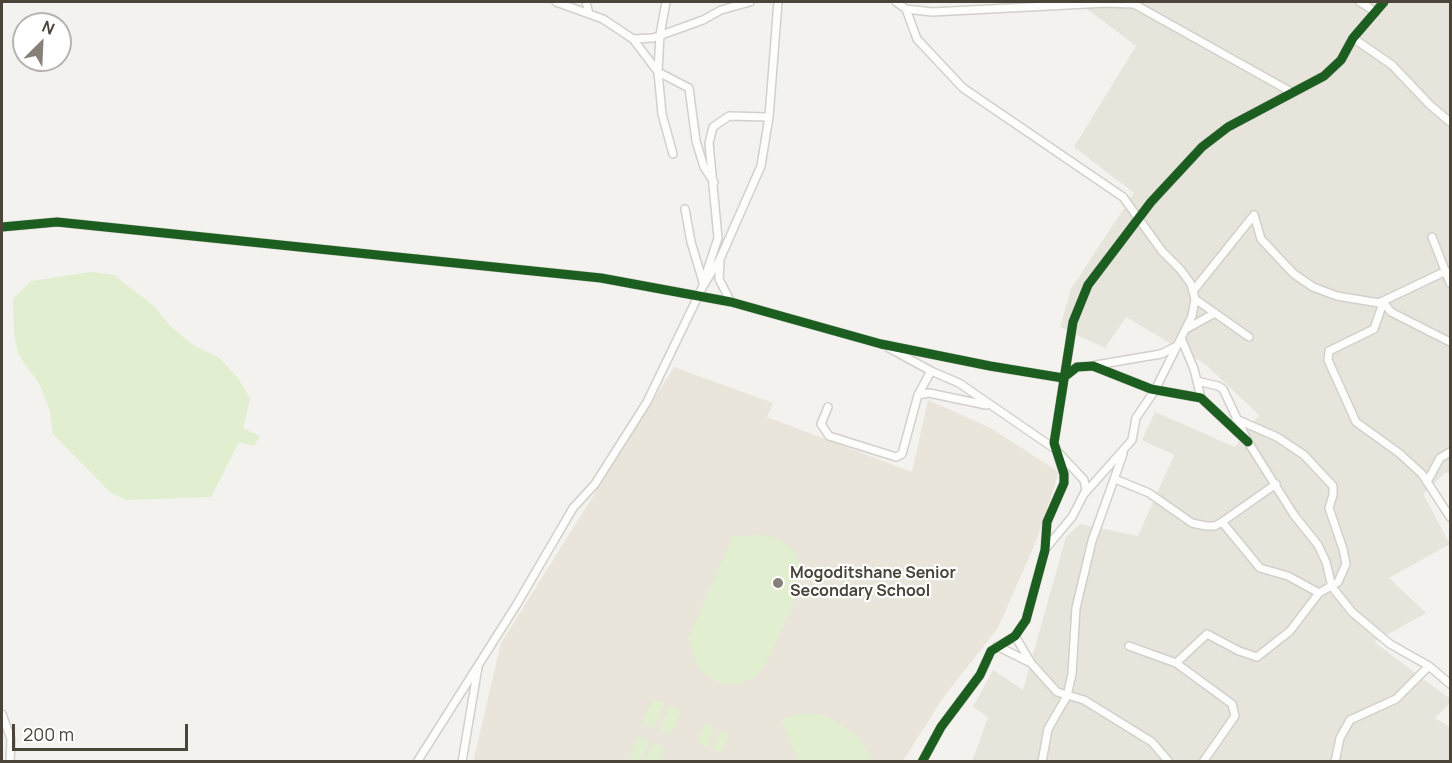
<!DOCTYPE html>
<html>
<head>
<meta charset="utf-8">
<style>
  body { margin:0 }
  #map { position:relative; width:1452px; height:763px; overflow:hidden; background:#f4f2ee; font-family:Manrope,sans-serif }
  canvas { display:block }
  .frame { position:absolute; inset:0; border:3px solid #4b4439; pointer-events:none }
  .north { position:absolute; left:12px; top:12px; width:60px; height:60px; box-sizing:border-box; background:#fff; border:2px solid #b7b4b0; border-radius:50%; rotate:24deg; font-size:16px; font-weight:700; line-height:24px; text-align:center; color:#4b4439 }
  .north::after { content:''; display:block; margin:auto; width:21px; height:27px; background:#868178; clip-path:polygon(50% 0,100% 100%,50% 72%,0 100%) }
  .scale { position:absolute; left:12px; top:724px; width:176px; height:27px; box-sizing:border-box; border:3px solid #4b4439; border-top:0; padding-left:8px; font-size:18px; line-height:21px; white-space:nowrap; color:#4b4439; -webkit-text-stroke:4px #fff; paint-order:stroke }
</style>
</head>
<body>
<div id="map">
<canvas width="1452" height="763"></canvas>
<div class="frame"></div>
<div class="north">N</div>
<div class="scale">200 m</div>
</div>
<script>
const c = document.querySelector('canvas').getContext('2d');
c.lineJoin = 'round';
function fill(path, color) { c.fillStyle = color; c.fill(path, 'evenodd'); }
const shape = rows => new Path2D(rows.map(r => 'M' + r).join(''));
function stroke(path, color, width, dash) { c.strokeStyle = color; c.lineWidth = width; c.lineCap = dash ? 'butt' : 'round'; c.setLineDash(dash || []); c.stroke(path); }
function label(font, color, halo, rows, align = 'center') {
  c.font = font + ' Manrope,sans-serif'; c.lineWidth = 4.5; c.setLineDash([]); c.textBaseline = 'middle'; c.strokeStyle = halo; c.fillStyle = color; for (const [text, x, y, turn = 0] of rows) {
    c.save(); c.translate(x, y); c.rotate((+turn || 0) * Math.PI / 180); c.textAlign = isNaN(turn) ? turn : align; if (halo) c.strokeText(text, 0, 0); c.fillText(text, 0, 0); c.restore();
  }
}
const residential = shape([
  [1078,2,1450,2,1450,475,1446,472,1423,494,1450,544,1389,578,1426,613,1374,642,1450,699,1450,703,1435,718,1450,727,1450,761,972,762,988,717,973,707,993,670,1023,690,1066,537,1080,524,1138,536,1174,455,1142,440,1155,412,1235,447,1259,415,1205,364,1126,317,1105,348,1060,327,1071,289,1134,193,1074,147,1136,46]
]);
const education = shape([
  [674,367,773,403,767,417,912,472,928,400,989,427,1059,472,1037,539,998,628,943,698,903,761,473,762,501,643]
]);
const green = shape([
  [91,272,114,275,155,307,170,326,196,347,218,357,239,379,250,399,243,428,260,436,254,446,239,442,211,497,126,500,111,493,53,434,50,411,40,385,18,354,14,333,13,299,31,281],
  [734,534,741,537,757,534,779,539,793,549,801,567,798,592,767,662,755,678,736,685,717,682,699,669,688,639],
  [653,699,665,704,654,728,642,722],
  [670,705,682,711,671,735,659,729],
  [799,714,819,714,837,722,857,736,871,758,861,761,798,761,781,720],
  [706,724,715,728,707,747,697,743],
  [720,730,730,734,721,753,712,749],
  [638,736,650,741,641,761,628,758],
  [653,743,665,748,660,761,645,761]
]);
const minor = shape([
  [556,2,603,19,633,39,658,72,689,88,696,141,704,167,714,182],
  [586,2,589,14],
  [666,2,660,35,658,72,662,114,673,154],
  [896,2,906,9,932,12,1106,3,1134,4,1293,93],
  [1360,2,1376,12],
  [906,9,917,39,963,88,1123,197,1162,251,1180,269,1191,284,1195,299,1192,316,1155,390,1136,418,1132,440,1085,493],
  [1353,38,1392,65,1430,105,1450,122],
  [633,39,653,38,703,20,721,10,750,2],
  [685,209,691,242,703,282],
  [1254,215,1261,239,1294,274,1313,287,1337,296,1379,303,1446,271],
  [2,227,57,222,601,278,731,302,881,344,990,366,1063,378,1077,367,1093,366,1151,389,1201,398,1248,442],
  [1432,237,1450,283],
  [720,262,719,279,731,302],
  [703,283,718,238,709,143,713,127,729,116,769,117],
  [1193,291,1254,215],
  [1195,299,1249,337],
  [1383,302,1391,312,1450,342],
  [1383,303,1374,329,1329,351,1328,360,1356,422,1399,453,1422,474,1450,517],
  [1186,329,1215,313],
  [1181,338,1194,369,1201,398],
  [1096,365,1161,354,1175,347],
  [931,371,959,383,1055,449,1084,480,1086,490,1072,517,1046,548],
  [1197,381,1218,386,1223,389,1248,442,1294,515,1318,545,1326,562,1332,587,1352,612,1390,644,1429,666,1450,684],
  [918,395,929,393,986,405],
  [828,407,821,424,829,436,896,457,902,454,918,395,931,371,889,348],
  [1115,479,1149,493,1192,523,1206,526,1215,526,1222,522,1276,484],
  [1428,480,1440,458,1450,452],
  [1222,522,1260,568,1288,576,1319,593],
  [1015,636,1031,663,1057,692,1084,700,1152,742,1169,762],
  [997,646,1031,663],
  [1129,646,1176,663,1232,704,1235,716,1203,762],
  [1176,663,1207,634,1239,651,1257,657,1290,631,1319,593,1338,582,1346,564,1343,549,1329,508,1333,495,1333,486,1304,455,1277,437,1236,419],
  [2,714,11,739,10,762],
  [417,762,517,604,573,508,595,484,647,402,703,286,720,259,761,166,769,117,778,2],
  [462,762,478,667],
  [922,762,941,727,980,675,991,651,1015,636,1026,620,1045,550,1047,522,1064,483,1064,474,1054,443,1073,322,1088,285,1151,202,1202,147,1228,127,1324,76,1341,60,1353,38,1384,2],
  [1042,762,1048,729,1067,696,1072,674,1076,608,1092,541,1123,454],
  [1335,762,1340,738,1350,720,1396,699,1429,666]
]);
const cycleway = shape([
  [2,227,57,222,601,278,731,302,881,344,990,366,1063,378,1077,367,1093,366,1151,389,1201,398,1248,442],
  [922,762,941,727,980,675,991,651,1015,636,1026,620,1045,550,1047,522,1064,483,1064,474,1054,443,1073,322,1088,285,1151,202,1202,147,1228,127,1324,76,1341,60,1353,38,1384,2]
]);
const markers = [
  [778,583,6,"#868178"]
];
const poiNames = [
  ["Mogoditshane Senior",790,574],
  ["Secondary School",790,592]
];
fill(residential, '#e7e4dc');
fill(education, '#eae5da');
fill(green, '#e1eecf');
stroke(minor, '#d2d0cb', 10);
stroke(minor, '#fdfdfc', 7);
stroke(cycleway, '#1b5e20', 9);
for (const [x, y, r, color] of markers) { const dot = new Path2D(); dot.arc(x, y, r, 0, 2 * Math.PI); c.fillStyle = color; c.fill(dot); stroke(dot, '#fff', 2); }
label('bold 16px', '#4b4439', '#fff', poiNames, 'left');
</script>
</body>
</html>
